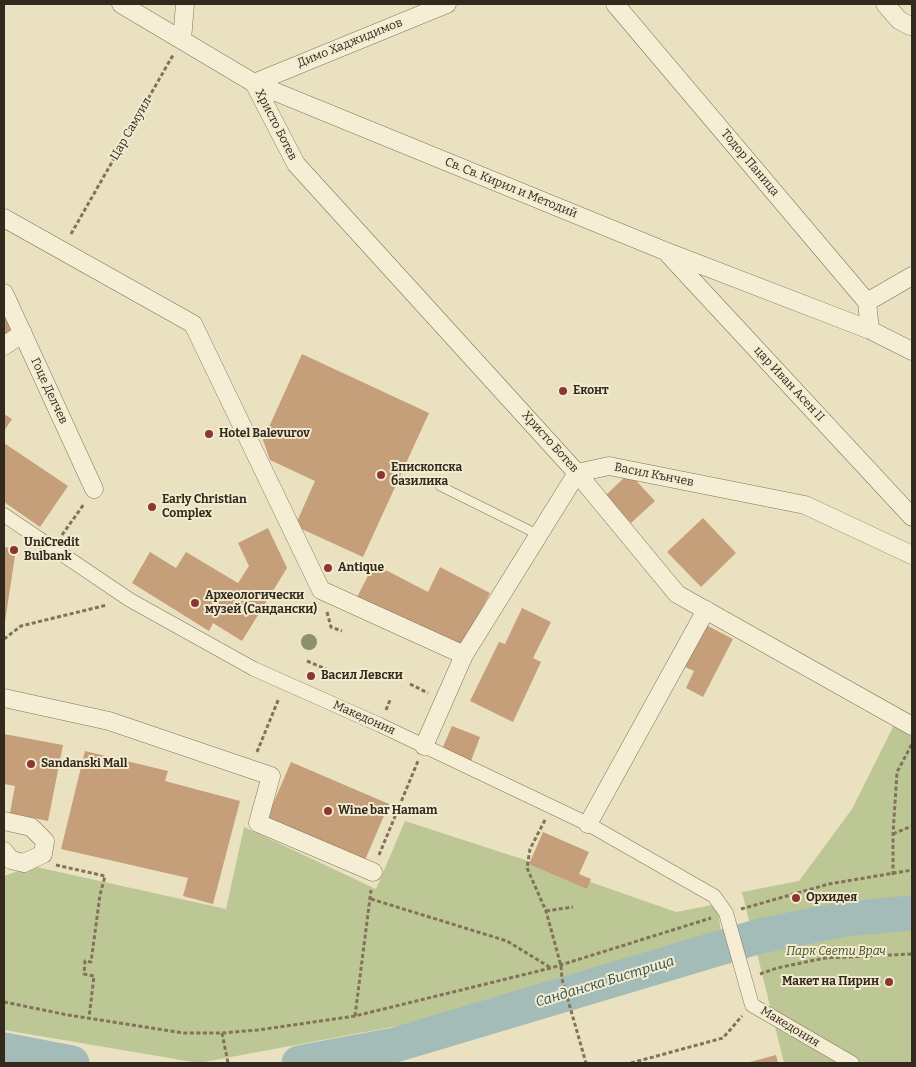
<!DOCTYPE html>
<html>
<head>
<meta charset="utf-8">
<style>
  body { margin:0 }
  #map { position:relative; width:916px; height:1067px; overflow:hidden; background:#eae1c1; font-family:Bitter,serif }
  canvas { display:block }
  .frame { position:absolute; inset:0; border:5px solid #33291d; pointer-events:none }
</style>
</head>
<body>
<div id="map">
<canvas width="916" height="1067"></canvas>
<div class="frame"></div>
</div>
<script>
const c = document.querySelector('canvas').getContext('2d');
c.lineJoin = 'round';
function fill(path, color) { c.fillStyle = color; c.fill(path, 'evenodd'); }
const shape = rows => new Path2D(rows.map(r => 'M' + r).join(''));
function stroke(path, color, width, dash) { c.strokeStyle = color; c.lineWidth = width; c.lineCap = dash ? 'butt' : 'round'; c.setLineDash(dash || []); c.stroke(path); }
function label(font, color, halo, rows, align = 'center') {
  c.font = font + ' Bitter,serif'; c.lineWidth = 4; c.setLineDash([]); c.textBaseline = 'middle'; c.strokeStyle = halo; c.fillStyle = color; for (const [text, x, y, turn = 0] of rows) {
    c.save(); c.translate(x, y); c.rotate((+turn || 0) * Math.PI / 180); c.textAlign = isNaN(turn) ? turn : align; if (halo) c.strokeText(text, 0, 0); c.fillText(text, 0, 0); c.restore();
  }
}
const green = shape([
  [894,725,912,733,912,1063,784,1063,742,892,799,881,852,809],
  [405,821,562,872,676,912,717,904,722,938,505,1006,199,1063,4,1030,4,876,32,866,226,909,244,827,376,889]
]);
const river = shape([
  [4,1050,72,1063],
  [299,1063,395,1045,760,936,845,919,912,913]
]);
const building = shape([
  [4,317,14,330,4,339],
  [302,354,429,413,363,557,295,526,315,481,270,460,263,440],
  [4,414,12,419,4,431],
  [4,443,68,486,40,527,4,502],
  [629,473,655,501,631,523,606,495],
  [703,518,736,553,701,587,667,552],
  [268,528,287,568,242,641,213,623,209,631,132,583,150,552,176,568,186,552,238,583,249,566,238,543],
  [4,547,16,549,5,622,4,622],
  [374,564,428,592,440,567,490,593,460,650,357,597],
  [522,608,551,622,533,658,541,662,513,722,470,701,499,642,505,644],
  [706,625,733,639,703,697,686,688,694,671,685,667],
  [452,726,480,737,471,761,442,749],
  [4,734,63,745,48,821,10,813,15,786,4,784],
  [85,751,168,771,165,781,240,801,213,904,183,896,188,878,61,849],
  [291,762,389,804,365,860,267,818],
  [543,832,589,852,579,874,591,879,587,889,529,864],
  [776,1055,778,1063,746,1063]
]);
const path = shape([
  [71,234,173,55],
  [62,535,84,504],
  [327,612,331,627,342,631],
  [4,639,21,626,107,605],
  [307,661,326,669],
  [410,684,428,693],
  [386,710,390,700],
  [257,752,279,698],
  [545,820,530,849,527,868,546,911,561,966,562,979,586,1063],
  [893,834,912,826],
  [379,855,418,761],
  [56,865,105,876,100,895,91,962,85,961,84,974,94,976,89,1018],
  [893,875,893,834,897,772,912,744],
  [371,899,507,941,551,968],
  [741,909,829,884,912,870],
  [546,911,573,907],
  [760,974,777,968,825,958,912,954],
  [4,1002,68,1015,184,1033,222,1033,258,1030,355,1016,551,968,711,918],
  [355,1016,371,890],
  [222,1033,228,1063],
  [631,1063,723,1038,742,1016]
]);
const service = shape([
  [440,486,539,535]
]);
const pedestrian = shape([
  [4,515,130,600,254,669,380,725,588,824,714,896,726,913,752,1005,852,1063]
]);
const minor = shape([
  [121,4,254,83,665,251,870,330,912,351],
  [447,4,254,83,296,164,577,473,677,594,912,726],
  [615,4,867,302,870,330],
  [885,4,899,20,910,26,912,26],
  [182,40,185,4],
  [4,218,193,324,321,590,464,655],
  [669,255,912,517],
  [4,293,94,489],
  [867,302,912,276],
  [4,346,23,333],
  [4,698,109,721,271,776,258,823,373,872],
  [424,746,464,655,577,473,609,466,805,505,912,555],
  [4,821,31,827,45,841,43,854,24,863,11,860,4,851],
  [588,824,706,610]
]);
const trees = [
  [309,642]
];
const markers = [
  [563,391,5,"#8c362f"],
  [209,434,5,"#8c362f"],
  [381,475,5,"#8c362f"],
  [152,507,5,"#8c362f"],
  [14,550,5,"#8c362f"],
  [328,568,5,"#8c362f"],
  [195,603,5,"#8c362f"],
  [311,676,5,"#8c362f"],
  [31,764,5,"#8c362f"],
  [328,811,5,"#8c362f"],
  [796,898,5,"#8c362f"],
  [889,982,5,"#8c362f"]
];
const streetNames = [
  ["Димо Хаджидимов",350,43,-22],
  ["Христо Ботев",276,125,63],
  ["Цар Самуил",131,129,-60],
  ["Тодор Паница",750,163,50],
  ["Св. Св. Кирил и Методий",511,188,22],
  ["цар Иван Асен II",789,384,47],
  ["Гоце Делчев",49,391,65],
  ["Христо Ботев",550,442,48],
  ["Васил Кънчев",654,475,11],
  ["Македония",364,718,24],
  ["Македония",790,1027,31]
];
const poiNames = [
  ["Еконт",573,391],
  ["Hotel Balevurov",219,434],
  ["Епископска",391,468],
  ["базилика",391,482],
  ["Early Christian",162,500],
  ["Complex",162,514],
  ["UniCredit",24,543],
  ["Bulbank",24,557],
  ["Antique",338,568],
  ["Археологически",205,596],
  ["музей (Сандански)",205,610],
  ["Васил Левски",321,676],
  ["Sandanski Mall",41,764],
  ["Wine bar Hamam",338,811],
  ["Орхидея",806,898],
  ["Макет на Пирин",879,982,"right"]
];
const parkNames = [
  ["Парк Свети Врач",836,952]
];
const waterNames = [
  ["Санданска Бистрица",605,982,-17]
];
fill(green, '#bdc796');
stroke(river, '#a3bcb7', 35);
fill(building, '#c59f7a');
stroke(service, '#82725a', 10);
stroke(pedestrian, '#82725a', 15);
stroke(minor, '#82725a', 19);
stroke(path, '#82725a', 3, [4, 2.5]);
stroke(service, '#f5eed4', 9);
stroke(pedestrian, '#f5eed4', 14);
stroke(minor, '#f5eed4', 18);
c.fillStyle = '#8c906c';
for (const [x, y] of trees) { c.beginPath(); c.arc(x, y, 8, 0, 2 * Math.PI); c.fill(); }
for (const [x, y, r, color] of markers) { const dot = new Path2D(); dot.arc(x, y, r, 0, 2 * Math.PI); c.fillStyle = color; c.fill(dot); stroke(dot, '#f2ebd0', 2); }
label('12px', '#33291d', '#f2ebd0', streetNames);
label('bold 12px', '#33291d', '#f2ebd0', poiNames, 'left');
label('italic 12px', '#404d26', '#f2ebd0', parkNames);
label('italic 14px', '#2e5151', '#f2ebd0', waterNames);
</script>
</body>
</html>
